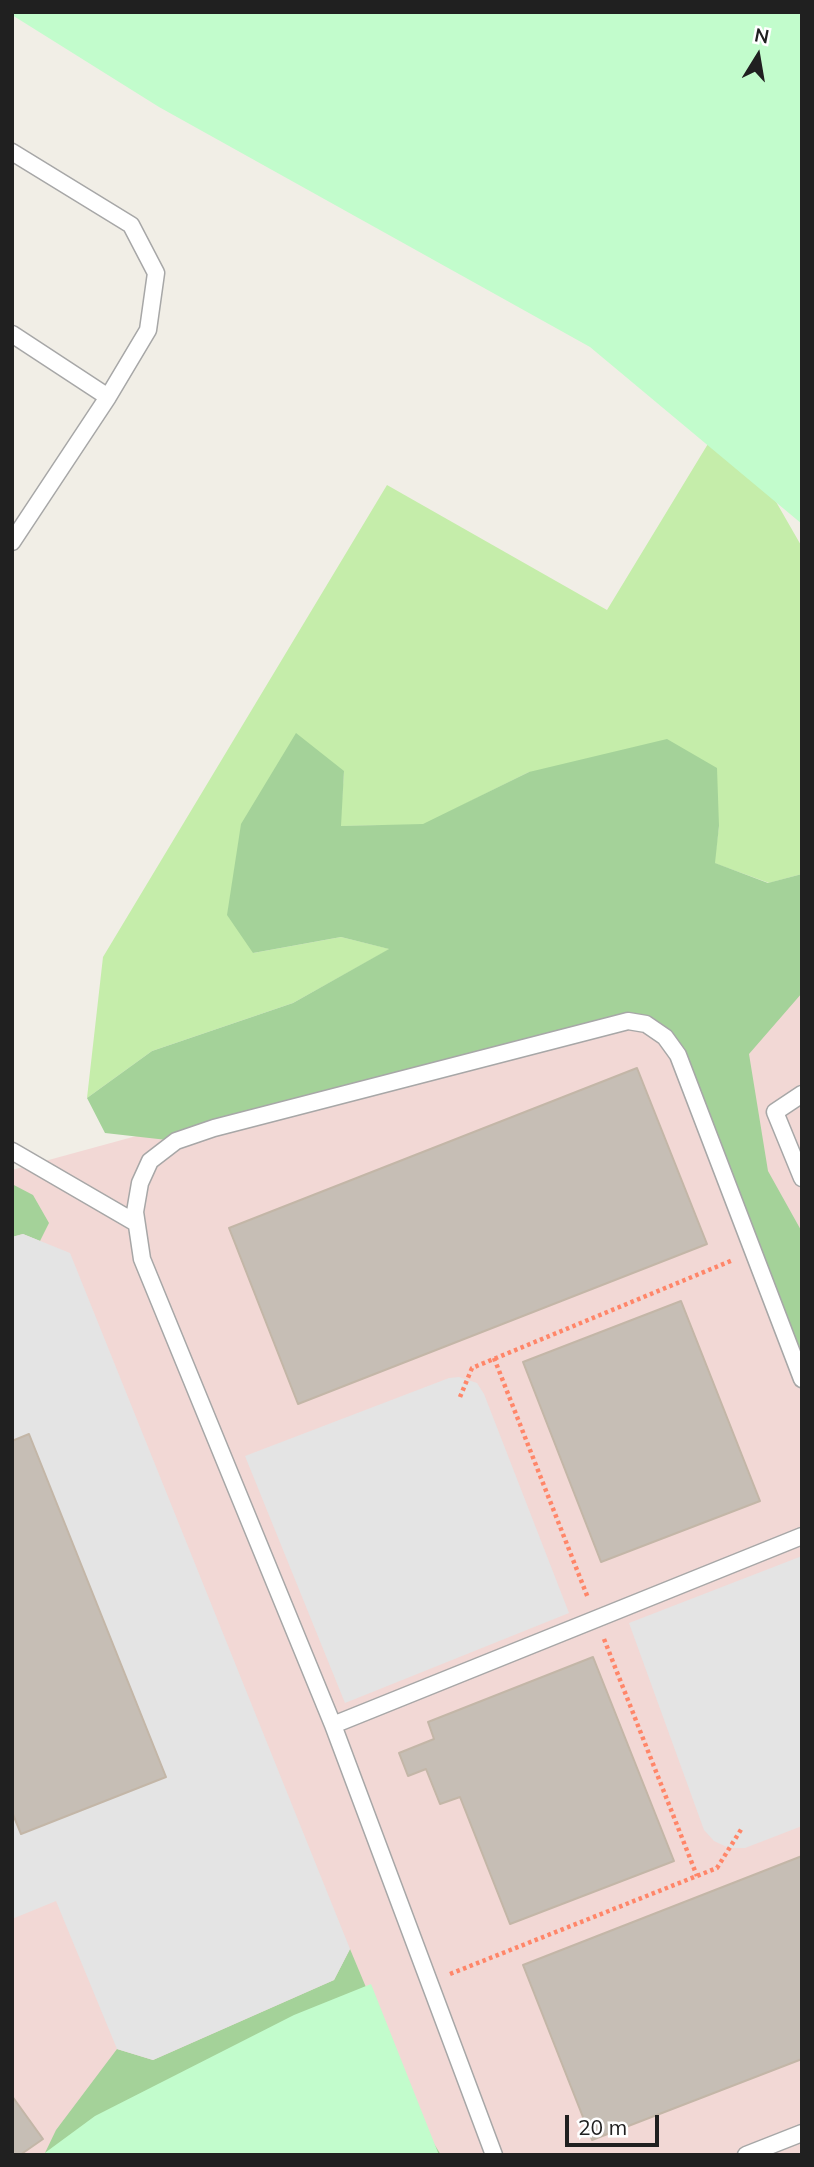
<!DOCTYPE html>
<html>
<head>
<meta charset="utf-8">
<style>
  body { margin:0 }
  #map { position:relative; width:814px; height:2167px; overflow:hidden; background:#f1eee6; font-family:Mulish,sans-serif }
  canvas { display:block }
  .frame { position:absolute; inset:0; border:14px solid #202020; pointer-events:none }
  .north { position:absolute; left:723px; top:21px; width:70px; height:70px; -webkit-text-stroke:5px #fff; paint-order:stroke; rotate:11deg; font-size:19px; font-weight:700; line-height:28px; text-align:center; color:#202020 }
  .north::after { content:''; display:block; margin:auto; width:24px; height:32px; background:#202020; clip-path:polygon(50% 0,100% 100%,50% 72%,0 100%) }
  .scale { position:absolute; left:565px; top:2115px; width:94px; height:32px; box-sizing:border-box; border:4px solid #202020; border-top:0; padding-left:9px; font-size:21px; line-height:24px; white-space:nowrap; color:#202020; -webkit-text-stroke:5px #fff; paint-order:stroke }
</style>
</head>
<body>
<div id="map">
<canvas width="814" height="2167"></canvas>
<div class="frame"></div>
<div class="north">N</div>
<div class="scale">20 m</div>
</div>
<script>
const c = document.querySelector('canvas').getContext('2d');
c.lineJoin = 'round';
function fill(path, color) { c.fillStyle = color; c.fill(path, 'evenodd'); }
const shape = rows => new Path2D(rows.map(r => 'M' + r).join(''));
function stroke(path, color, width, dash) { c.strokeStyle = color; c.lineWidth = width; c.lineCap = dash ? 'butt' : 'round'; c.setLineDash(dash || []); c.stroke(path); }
const commercial = shape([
  [802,954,802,2155,12,2155,12,1170]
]);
const grass = shape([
  [717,429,748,453,802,547,802,874,769,883,714,863,719,826,529,772,423,825,340,826,344,771,253,953,341,937,390,949,293,1003,152,1051,87,1098,103,957,387,485,607,610]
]);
const forest = shape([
  [296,733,344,771,341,826,423,824,529,772,667,739,717,768,719,826,715,863,768,883,802,874,802,993,749,1054,768,1171,802,1232,802,1378,678,1055,646,1024,176,1141,105,1133,87,1098,152,1051,293,1003,389,949,341,937,253,953,227,915,241,824],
  [12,1184,33,1195,49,1223,40,1241,23,1234,12,1237],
  [350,1949,426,2131,441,2155,44,2155,56,2130,117,2049,153,2060,334,1980]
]);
const park = shape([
  [12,12,802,12,802,524,590,347,159,107,12,15],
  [371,1984,439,2155,42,2155,95,2116,294,2015]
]);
const parking = shape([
  [23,1234,70,1253,350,1949,334,1980,153,2060,117,2049,56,1901,12,1919,12,1237],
  [459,1377,477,1383,484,1394,569,1613,345,1703,245,1456,449,1378],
  [802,1556,802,1826,745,1848,729,1848,714,1841,704,1830,629,1623]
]);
const building = shape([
  [637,1068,707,1244,298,1404,229,1228,637,1068],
  [681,1301,760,1501,601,1562,523,1362,681,1301],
  [29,1434,166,1777,21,1834,12,1812,12,1441,29,1434],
  [593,1657,674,1861,510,1924,460,1797,440,1804,426,1769,408,1776,399,1753,434,1739,428,1722,593,1657],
  [802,1856,802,2059,592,2140,523,1965,802,1856],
  [12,2096,43,2139,20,2155,12,2155,12,2096]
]);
const path = shape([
  [494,1358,588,1598],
  [460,1397,472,1368,733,1260],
  [604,1639,697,1876],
  [450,1974,717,1868,742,1828]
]);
const lane = shape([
  [12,152,131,225,156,273,148,330,108,397,12,542],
  [12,334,108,397],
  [802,1094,775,1112,802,1178],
  [12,1151,136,1223],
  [333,1725,802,1536],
  [494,2155,333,1725,142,1259,135,1212,140,1183,150,1161,176,1141,214,1128,628,1021,646,1024,665,1037,678,1055,802,1379],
  [746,2155,802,2133]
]);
fill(commercial, '#f2d8d5');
fill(grass, '#c5edaa');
fill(forest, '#a4d299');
fill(park, '#c2fccc');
fill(parking, '#e4e4e4');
fill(building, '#c6beb5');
stroke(building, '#c3b6a7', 2);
stroke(lane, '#a7a7a7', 19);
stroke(path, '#ff8669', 4.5, [3.5, 3.5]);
stroke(lane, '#fff', 16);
</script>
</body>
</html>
